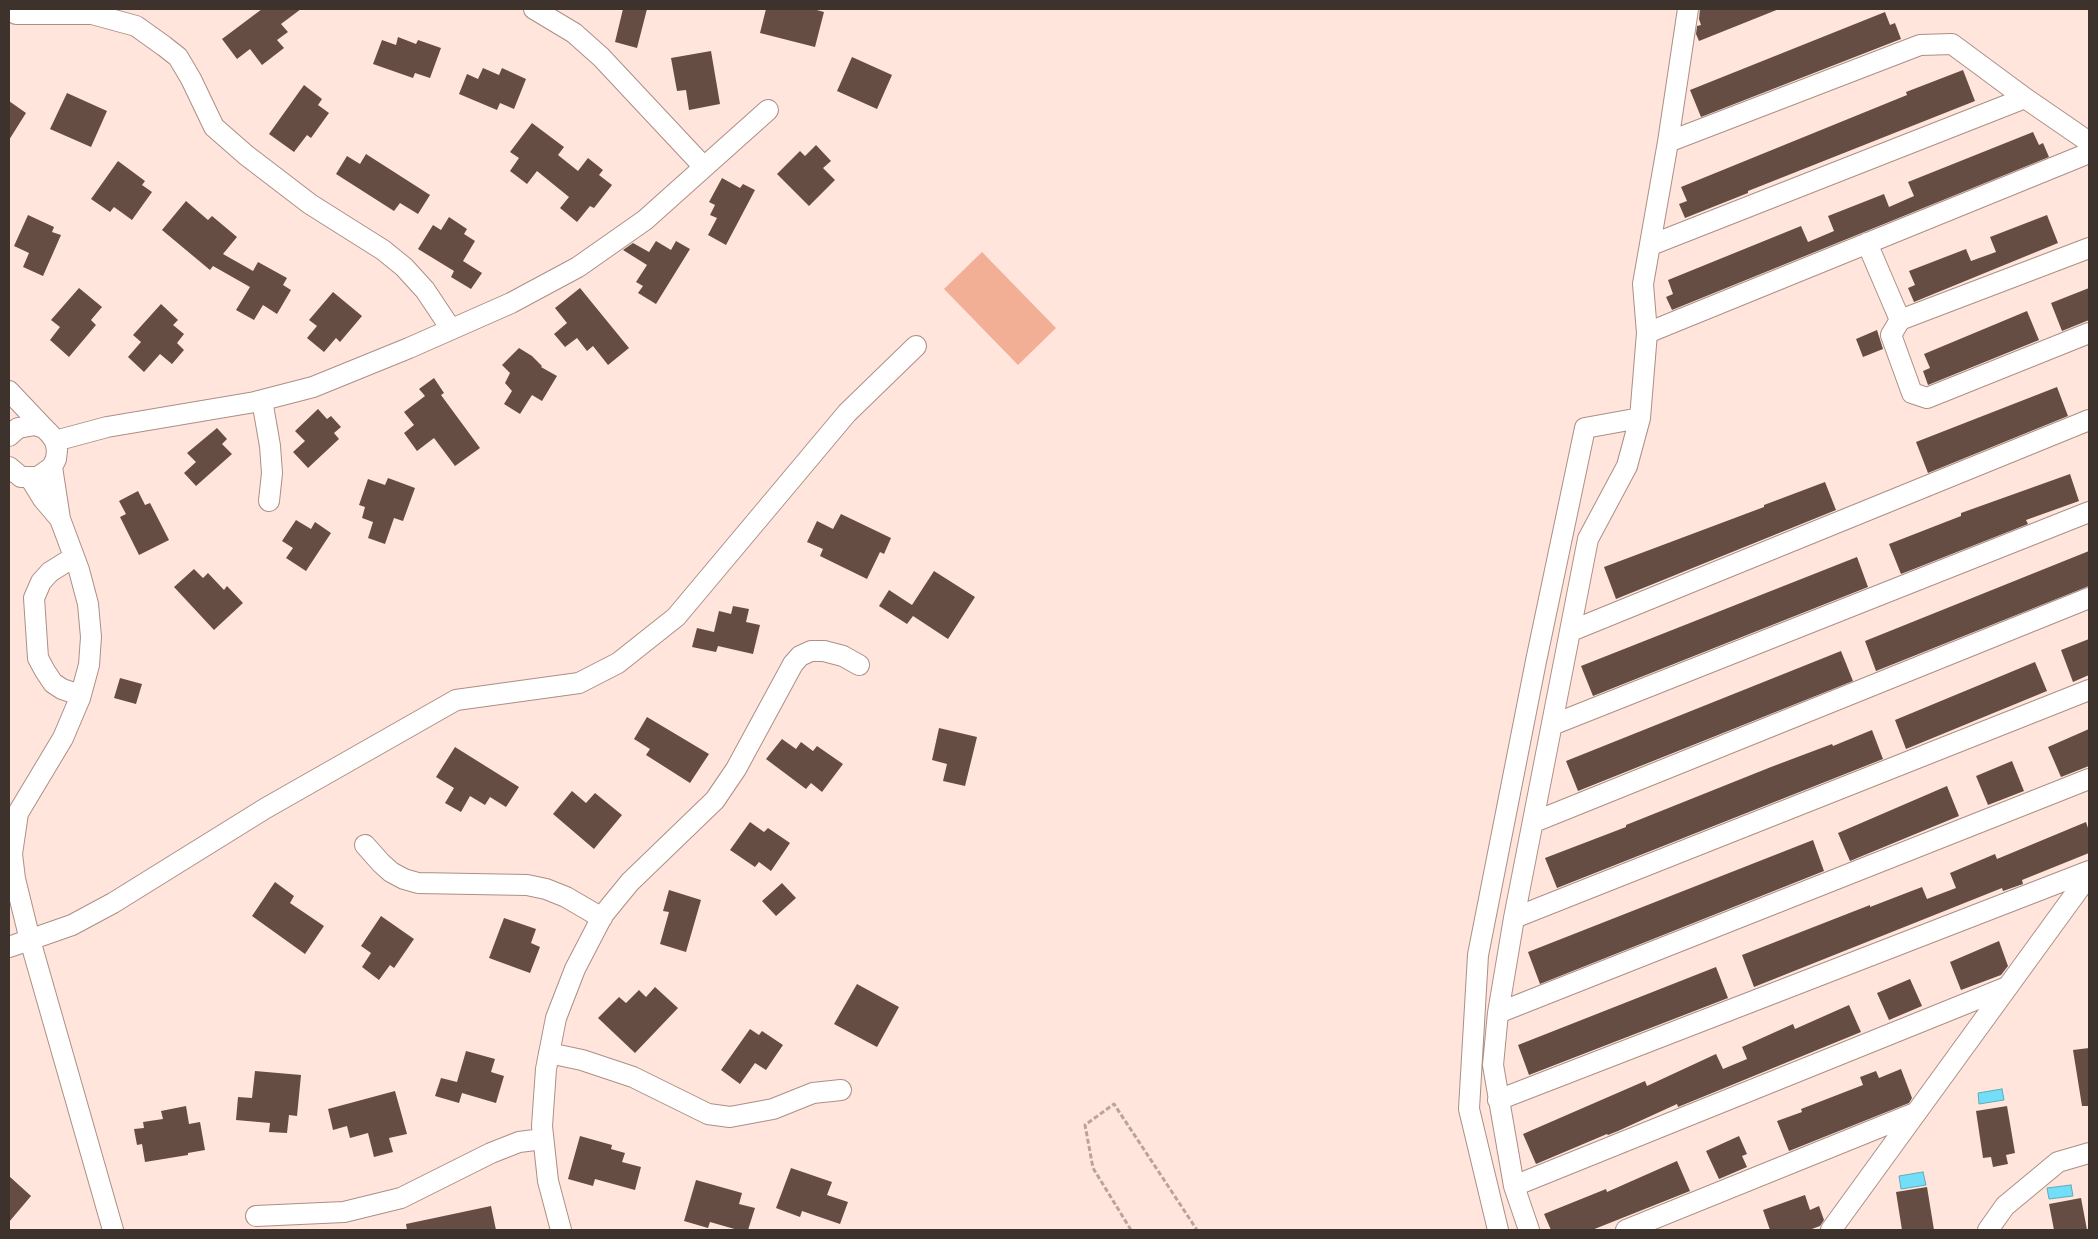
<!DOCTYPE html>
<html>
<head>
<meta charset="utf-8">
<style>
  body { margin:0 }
  #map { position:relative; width:2098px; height:1239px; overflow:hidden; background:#ffe5dc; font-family:Cabin,sans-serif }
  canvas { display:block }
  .frame { position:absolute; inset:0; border:10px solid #3e322d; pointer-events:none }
</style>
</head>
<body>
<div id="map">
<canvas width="2098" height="1239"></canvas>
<div class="frame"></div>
</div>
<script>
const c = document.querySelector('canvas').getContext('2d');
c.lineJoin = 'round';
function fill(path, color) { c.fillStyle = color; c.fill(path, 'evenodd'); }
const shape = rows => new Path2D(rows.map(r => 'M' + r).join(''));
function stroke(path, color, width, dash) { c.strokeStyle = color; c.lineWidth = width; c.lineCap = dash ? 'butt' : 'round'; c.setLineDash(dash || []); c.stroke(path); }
const green = shape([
  [982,252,1056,328,1018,365,944,289]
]);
const water = shape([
  [2002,1089,2004,1100,1979,1104,1978,1093,2002,1089],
  [1923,1172,1926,1185,1901,1189,1899,1176,1923,1172],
  [2071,1185,2073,1196,2049,1199,2047,1188,2071,1185]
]);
const building = shape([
  [262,9,301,9,281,24,288,32,277,40,284,48,262,65,250,49,237,59,222,39],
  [623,9,647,9,637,48,615,42],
  [766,9,813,9,824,12,815,47,760,33],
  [1700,9,1779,9,1699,41,1696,34,1697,26,1701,25,1699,19],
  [1885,12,1890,25,1895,23,1901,39,1701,117,1690,90],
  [398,37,416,44,418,40,441,48,430,78,415,73,413,78,373,64,382,40,396,45],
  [711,51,720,104,689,110,686,90,677,91,671,58],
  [852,57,892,75,877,109,837,91],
  [483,68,499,75,502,68,526,79,514,109,500,103,497,110,459,94,467,74,478,79],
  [1963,70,1975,101,1748,191,1748,193,1685,218,1679,204,1687,201,1681,187,1907,95,1906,92],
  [304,85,322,99,318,105,329,113,311,138,307,135,294,152,269,134],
  [67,93,107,111,91,147,50,129],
  [9,101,26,113,9,140],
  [532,123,564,147,558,155,578,171,588,158,603,170,599,175,612,185,594,208,590,206,577,222,560,208,569,197,537,171,527,184,510,171,519,158,510,152],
  [2033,132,2039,145,2043,143,2049,157,1672,310,1666,297,1673,294,1668,280,1801,226,1808,242,1834,231,1828,216,1884,194,1889,207,1914,196,1908,182],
  [816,145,831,161,823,168,835,180,809,206,777,174,800,151,805,156],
  [366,154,430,195,418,214,400,203,394,211,336,174,347,156,360,164],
  [118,161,145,181,142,185,152,192,132,220,114,207,110,212,91,199],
  [722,178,740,188,743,184,755,190,726,245,708,235,717,218,710,215,715,205,709,202],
  [186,201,208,220,212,216,237,237,223,254,253,271,258,262,287,278,283,285,291,290,277,314,263,305,254,320,236,310,250,287,213,266,210,270,162,230],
  [28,215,54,227,52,232,61,235,43,276,23,267,29,253,14,246],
  [2047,215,2058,243,1914,302,1908,288,1915,285,1909,271,1966,249,1971,261,1996,252,1990,237],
  [449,217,467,229,464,234,475,241,463,261,482,273,471,289,451,277,454,271,418,249,433,225,441,230],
  [656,241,671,250,676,241,690,249,656,304,638,293,643,286,636,282,647,265,623,250,633,243,649,252],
  [79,288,102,307,91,320,96,325,69,357,50,340,60,327,51,320],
  [580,288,629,348,608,365,593,346,587,351,577,338,565,347,554,334,567,323,555,308],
  [2089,288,2089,320,2062,331,2051,303],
  [333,292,362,316,340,342,336,338,324,352,307,338,317,326,309,320],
  [161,304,178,320,173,325,184,334,177,343,184,350,172,364,160,354,144,372,128,357,141,342,133,335],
  [2027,311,2039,340,1928,385,1923,371,1930,368,1924,354],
  [1877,330,1883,349,1863,357,1856,339],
  [519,348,532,356,542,366,541,367,557,376,542,401,532,395,520,414,504,404,512,391,505,383,510,373,502,365],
  [434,378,444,393,441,395,480,448,455,466,434,438,417,451,404,433,414,425,404,412,425,396,419,389],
  [2057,387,2068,416,1928,473,1916,442],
  [318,409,327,419,331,416,341,427,334,433,339,439,308,468,293,452,305,441,295,431],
  [217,428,227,439,222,444,232,454,196,486,184,473,196,462,187,453],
  [2070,474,2079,501,2026,520,2028,524,1901,574,1889,544,1961,516,1961,513],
  [388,478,415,488,403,521,394,518,385,544,368,538,373,522,362,518,365,507,359,505,368,479,385,485],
  [1825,482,1836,510,1616,599,1604,567,1764,507,1764,505],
  [138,491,145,505,150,503,169,540,139,555,120,517,126,514,119,501],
  [841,514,891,538,884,554,880,552,867,579,820,556,823,549,807,542,817,521,833,529],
  [296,520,311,529,315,522,331,533,306,571,286,558,293,548,282,541],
  [2089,551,2089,586,1876,671,1865,641],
  [1857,557,1868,587,1593,696,1581,666],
  [194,569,203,578,208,573,224,590,227,586,243,603,214,630,174,587],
  [934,571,975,597,948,639,913,616,907,624,879,606,889,590,912,605],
  [733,606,749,609,746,622,760,625,753,654,718,646,716,652,692,647,697,628,714,632,719,611,731,614],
  [2089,639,2089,675,2073,682,2061,650],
  [1841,651,1853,681,1578,791,1566,761],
  [2035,662,2047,691,1906,749,1895,720],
  [120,678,142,684,136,704,114,698],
  [647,717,709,754,690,783,646,755,650,749,634,739],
  [939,728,977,737,965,786,943,781,947,764,932,760],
  [2089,729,2089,766,2061,777,2048,747],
  [1872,730,1883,759,1557,888,1545,858,1626,827,1626,825,1771,767,1832,744,1833,746],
  [782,739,796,749,801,742,813,751,817,746,843,764,822,792,811,783,806,789,766,759],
  [455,747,519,787,506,807,490,797,485,805,470,796,461,812,445,803,454,788,436,777],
  [2012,761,2024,791,1988,805,1976,776],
  [1947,786,1959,816,1850,861,1838,833],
  [572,791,586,803,595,793,622,815,594,849,553,814],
  [750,822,764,832,768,828,790,843,771,871,759,862,755,867,730,850],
  [2086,822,2089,831,2089,853,2022,880,2023,884,2003,891,2002,888,1754,987,1742,955,1870,905,1870,907,1922,887,1927,899,1956,888,1950,873,1995,854,1997,859],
  [1813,840,1824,871,1540,984,1528,952],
  [275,882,294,896,290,903,324,926,305,954,252,916],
  [782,883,796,898,776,916,762,901],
  [669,890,701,900,686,952,660,944,669,912,663,911],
  [381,916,414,939,394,968,390,965,379,980,362,967,371,953,361,946],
  [504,918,536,929,531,943,540,947,530,973,489,958],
  [1999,941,2008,966,2001,975,1961,990,1950,962],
  [1716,967,1728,998,1529,1075,1518,1045],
  [1910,979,1922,1006,1889,1020,1877,993],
  [857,984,899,1007,877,1047,834,1024],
  [655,987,678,1008,635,1053,598,1018,619,997,626,1003,639,990,646,997],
  [1849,1005,1861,1032,1678,1107,1677,1104,1618,1131,1608,1135,1607,1134,1536,1164,1523,1134,1645,1081,1647,1086,1716,1054,1723,1069,1747,1059,1742,1047,1793,1024,1795,1029],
  [750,1029,759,1035,762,1031,783,1045,766,1070,755,1063,740,1084,721,1070],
  [2089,1048,2089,1106,2082,1106,2073,1050],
  [466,1051,495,1059,491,1072,504,1076,496,1103,462,1093,459,1103,435,1096,441,1078,457,1082],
  [1901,1069,1912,1098,1909,1103,1789,1151,1777,1121,1802,1112,1801,1109,1863,1085,1860,1077,1876,1071,1879,1078],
  [255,1071,301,1075,297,1116,289,1115,287,1133,269,1132,270,1123,236,1120,238,1097,252,1098],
  [395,1091,407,1134,389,1138,393,1152,374,1157,368,1133,350,1138,347,1126,333,1130,328,1109],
  [186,1106,189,1124,200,1122,205,1150,188,1153,188,1155,145,1162,142,1144,137,1145,134,1129,144,1128,143,1122,163,1119,161,1111],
  [2007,1106,2015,1153,2006,1155,2008,1164,1993,1167,1991,1157,1983,1158,1976,1111],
  [580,1136,612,1145,611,1149,625,1153,622,1162,641,1167,635,1190,595,1179,593,1186,568,1179],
  [1739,1136,1747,1154,1742,1156,1747,1167,1719,1179,1706,1151],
  [1677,1161,1690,1191,1592,1230,1551,1230,1544,1214,1606,1189,1607,1192],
  [791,1168,832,1182,827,1195,848,1202,840,1224,802,1211,800,1217,776,1208],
  [9,1176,31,1196,9,1222],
  [696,1180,742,1193,739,1204,755,1208,748,1230,738,1230,710,1222,708,1228,684,1221],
  [1927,1187,1934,1230,1902,1230,1896,1192],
  [1805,1195,1810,1210,1819,1206,1824,1220,1820,1226,1809,1230,1770,1230,1763,1210],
  [2081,1198,2087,1230,2054,1230,2049,1204],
  [491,1206,496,1230,407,1230,406,1224]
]);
const path = shape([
  [1131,1230,1093,1168,1085,1125,1114,1104,1197,1230]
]);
const minor = shape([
  [534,9,574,33,601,57,704,167],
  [16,14,92,14,136,26,164,46,178,57,191,79,214,127,246,155,310,204,383,250,404,267,425,290,451,329],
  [1668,142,1920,45,1952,44,2025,98,2089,142],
  [1867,243,1900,320],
  [1651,245,2025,98],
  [2089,248,1900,320,1891,335,1912,393,1927,398,2089,333],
  [1647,333,2089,153],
  [9,391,44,428],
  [262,400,270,446,272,473,269,501],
  [9,436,18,428,35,425,44,428,50,434,55,441,57,450,56,459,52,467,38,477,21,477,9,467],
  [55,441,107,427,255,402,313,387,409,348,511,303,578,267,645,220,768,110],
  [52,467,60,519,79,570,88,604,91,637,89,665,80,698,63,738,18,813,12,854,15,879,30,940,113,1230],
  [30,478,43,499,60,519],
  [74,557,50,572,41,582,34,598,38,658,45,671,53,683,62,689,80,695],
  [1571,631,2089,420],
  [1552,725,2089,512],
  [1534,822,2089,598],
  [365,845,381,863,391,872,404,879,418,883,527,885,546,889,566,897,602,918],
  [1514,918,2089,690],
  [9,947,72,925,113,903,266,808,456,700,579,683,618,663,676,617,847,413,916,346],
  [1498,1013,2089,779],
  [549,1053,582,1060,633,1077,708,1114,730,1117,773,1109,813,1093,841,1090],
  [1498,1100,2089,871],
  [1514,1186,2007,987],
  [256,1216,344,1212,401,1198,491,1153,519,1142,543,1139],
  [561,1230,548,1181,542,1126,546,1069,556,1018,575,969,603,915,630,882,715,800,736,769,793,664,800,656,811,651,824,651,843,656,859,665],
  [1498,1230,1469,1109,1478,955,1536,661,1585,428,1640,418],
  [1529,1230,1514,1186,1493,1065,1498,1013,1514,918,1588,539,1627,466,1640,418,1647,333,1643,284,1668,142,1688,9],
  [1626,1230,1915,1113],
  [1831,1230,2089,875],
  [1988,1230,2005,1206,2058,1162,2089,1153]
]);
fill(green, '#f2af96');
fill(water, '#72def7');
stroke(water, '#62aaba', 1);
fill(building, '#664d43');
stroke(minor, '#ac8f85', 22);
stroke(path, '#b9a49c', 3, [5, 2.5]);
stroke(minor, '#fff', 20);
</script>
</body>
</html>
